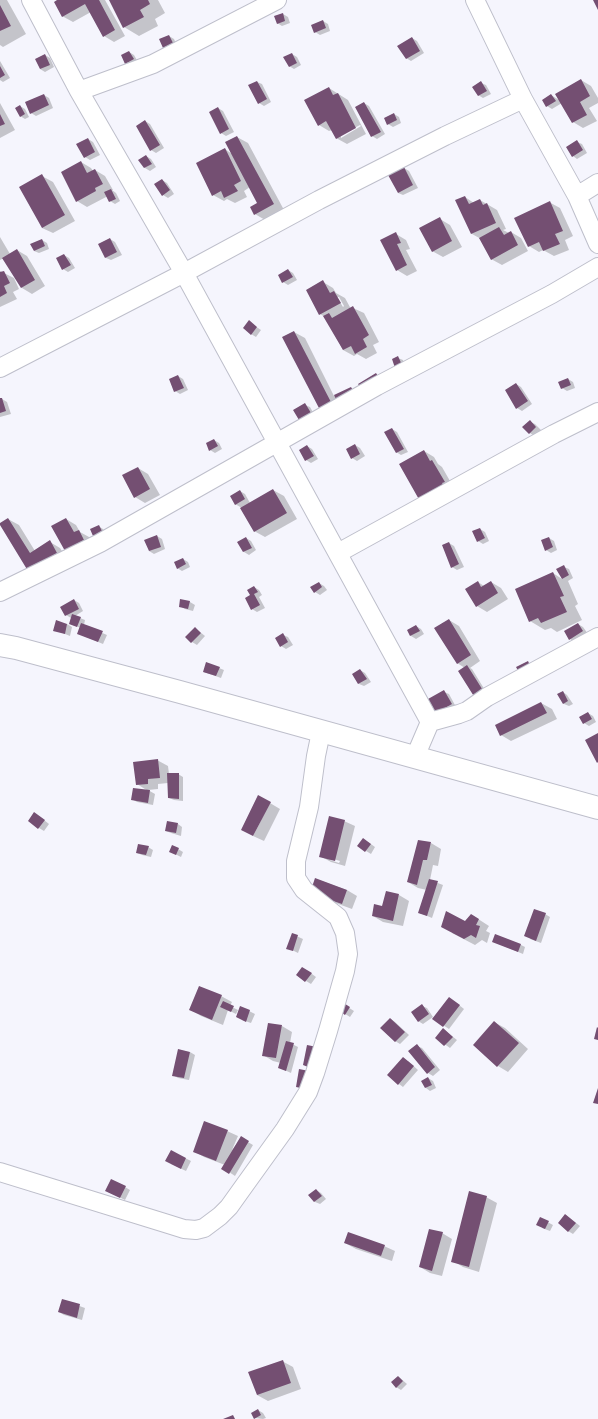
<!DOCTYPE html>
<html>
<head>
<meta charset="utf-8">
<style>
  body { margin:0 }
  canvas { display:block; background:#f5f5fd }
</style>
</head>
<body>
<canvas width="598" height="1419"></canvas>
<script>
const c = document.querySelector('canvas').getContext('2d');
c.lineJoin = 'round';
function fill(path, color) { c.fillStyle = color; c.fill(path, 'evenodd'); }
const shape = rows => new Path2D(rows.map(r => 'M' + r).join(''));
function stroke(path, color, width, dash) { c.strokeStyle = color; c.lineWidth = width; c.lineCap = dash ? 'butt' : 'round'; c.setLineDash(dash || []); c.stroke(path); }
const shadow = shape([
  [0,0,7,0,26,34,3,47,0,45],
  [59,0,105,0,125,36,114,42,104,36,91,12,73,22,62,16],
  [110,0,158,0,165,13,155,19,158,26,139,36,124,27],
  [283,14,288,17,290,23,282,26,277,23],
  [323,21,328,24,330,31,320,35,315,32],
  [169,36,174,39,177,46,168,50,164,47],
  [412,38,417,41,424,53,411,61,406,58],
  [129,52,134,55,138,62,131,66,126,63],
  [292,54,297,57,301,65,294,69,289,66],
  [45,55,50,58,54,67,45,72,40,69],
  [0,61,10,78,3,82,0,80],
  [581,80,591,86,598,98,598,103,589,108,597,121,583,128,573,122,562,103,552,109,547,106,543,100,551,95,559,100],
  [257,82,262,84,271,102,264,106,259,103],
  [481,83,486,85,491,94,483,98,478,95],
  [329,88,348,100,366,134,347,144,336,138,332,130,329,131,319,125],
  [360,125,361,126,341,138,341,135],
  [44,95,49,98,53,108,36,116,31,113],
  [0,103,15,130,0,138],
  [364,103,369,106,385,134,377,139,372,136],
  [20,106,25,109,29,117,25,119,20,116],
  [218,108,223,111,234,132,226,136,221,133],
  [394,114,399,117,401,123,393,127,388,124],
  [145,121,150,124,164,148,156,153,151,150],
  [237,137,248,143,284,210,265,220,255,214,259,203,250,187,244,191,247,197,235,203,227,199,224,201,213,195,225,149,232,154],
  [88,139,93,142,100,155,90,160,85,157],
  [577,142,582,144,587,153,577,159,573,156],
  [146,156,151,159,156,167,150,171,145,168,140,160],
  [81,162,91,168,93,171,95,170,105,176,113,190,112,190,116,193,120,201,115,204,110,201,108,196,87,207,77,201],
  [404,168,409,171,418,188,403,195,398,193],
  [42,176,53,182,75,221,53,233,42,228],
  [162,180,167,183,174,194,168,198,163,195],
  [465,197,474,203,480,200,497,210,506,229,503,230,509,233,511,232,521,238,528,251,502,265,491,259,481,239,472,234,457,201],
  [549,202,560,208,573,236,565,240,569,250,554,256,543,250,539,252,529,246],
  [440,219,450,225,462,247,443,257,432,251],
  [396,234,406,240,410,249,406,250,417,271,407,276,397,270],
  [0,237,10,254,17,250,27,256,45,286,32,294,22,288,4,258,0,260],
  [110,239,115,242,122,255,111,260,106,258,99,244],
  [42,240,47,243,49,249,39,253,34,251],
  [64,255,69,258,75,268,68,272,63,269],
  [288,270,293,273,297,280,288,285,283,282],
  [0,271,14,278,19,289,13,292,17,299,0,307],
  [323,282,333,288,336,293,345,298,351,309,353,308,364,313,379,342,373,345,377,353,366,359,357,354,354,356,343,350,325,317,320,314],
  [337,297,339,297,344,306,343,307],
  [249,322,261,330,256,337,251,334],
  [294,332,305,338,334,396,351,388,356,391,331,416],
  [398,358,403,360,406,368,401,370],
  [178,376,183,379,188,390,180,394,175,391],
  [568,379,573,382,575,388,567,391,562,388],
  [516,384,521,387,532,404,522,411,517,408],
  [0,399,2,399,7,402,11,414,0,417],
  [305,405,310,407,315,416,304,422],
  [530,422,535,424,541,430,534,436,530,433],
  [392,429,397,432,408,452,401,455,396,452],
  [214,440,219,443,222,449,215,453,210,450],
  [355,445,360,448,365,456,357,461,352,458],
  [307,446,312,449,318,459,311,463,306,460],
  [424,451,434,457,438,464,442,467,454,488,432,508],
  [138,468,148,474,160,495,145,503,135,497],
  [273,490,284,496,297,519,265,537,254,531,242,508,235,504,240,491,245,494,250,503],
  [8,519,19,525,35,551,50,542,60,548,67,559,29,570],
  [66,519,76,525,80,532,89,537,94,546,66,551],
  [98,526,103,529,106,534,99,538,94,535],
  [480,529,485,532,489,541,483,544,478,541],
  [157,536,162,539,165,549,154,554,149,551],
  [246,538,251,541,256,550,249,555,244,552,238,542],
  [549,538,554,541,557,550,551,553,546,550],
  [449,543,454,546,464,567,457,570,452,567],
  [183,559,188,562,190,567,182,571,177,568],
  [564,567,569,569,573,578,568,581,578,604,575,606,582,620,557,632,551,628,545,630,530,621,553,573,562,579],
  [478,582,484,586,491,582,501,588,508,599,487,612,477,606],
  [319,583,324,586,327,590,320,595,315,592],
  [254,587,259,590,262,595,259,597,265,608,257,612,252,609,252,595],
  [74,600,79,603,83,611,75,616,85,620,84,625,107,635,103,644,79,634,81,628,70,624,71,618,66,615,62,607],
  [181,600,190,602,195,605,193,611,185,609,180,606],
  [449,620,459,626,480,661,470,668,472,669,488,695,480,700,465,668,457,663],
  [67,624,72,627,70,636,55,630],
  [578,624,583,627,588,634,575,642,570,639,565,632],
  [416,626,421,629,424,634,416,639,411,636,408,630],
  [195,628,205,636,197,645,192,642],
  [283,635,288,637,293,645,286,649,281,646],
  [219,668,224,670,221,678,204,672],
  [360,670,365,673,371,682,364,686,359,684,353,675],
  [444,692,449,694,456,707,441,715],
  [563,692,567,695,573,704,569,706,564,704,559,694],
  [541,703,552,709,557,719,511,741,501,735],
  [588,713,593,716,596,722,589,726,584,723],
  [157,760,168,766,169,774,178,774,183,777,183,801,174,800,169,798,168,783,158,784,158,789,148,790,155,794,153,805,137,802,132,799,148,791,137,784],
  [270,803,280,809,264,841,253,836],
  [39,816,49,824,44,831,39,828],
  [344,821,355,826,345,866,331,862,320,856],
  [330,858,340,861,339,863,330,860],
  [178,824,182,827,181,836,171,833,166,831],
  [368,842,375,847,371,854,366,851],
  [431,843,441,849,438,866,433,865,430,880,443,885,432,918,420,913,427,890,418,888,408,882],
  [173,846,183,852,181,857,175,854],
  [148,847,153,850,151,857,142,855,137,853],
  [316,879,347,890,357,896,352,909,322,898],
  [399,895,409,901,403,926,383,922,373,916],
  [545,914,550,917,541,943,530,939],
  [472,915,489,926,486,931,490,933,487,943,482,940,475,945,452,933,465,923],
  [292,934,303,939,298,953,288,948],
  [494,942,521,945,525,947,523,954],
  [308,971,316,977,311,984,306,981],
  [221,996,232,1002,230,1006,238,1010,236,1014,228,1010,223,1025,201,1016,191,1010],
  [454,1001,464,1009,449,1029,434,1019],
  [343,1004,354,1011,350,1017,339,1010],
  [422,1006,427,1008,433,1017,423,1024,418,1021],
  [241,1007,255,1014,251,1023,242,1020],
  [391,1019,395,1022,409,1035,400,1044,395,1041],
  [494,1022,505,1028,528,1049,508,1072,498,1066],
  [282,1026,292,1032,290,1043,298,1047,291,1073,280,1068,281,1063,273,1061,263,1055],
  [443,1029,457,1040,450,1048,436,1038],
  [417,1046,422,1048,440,1070,433,1076,428,1073],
  [190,1052,195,1055,189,1080,178,1078,173,1075],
  [408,1061,418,1070,403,1087,399,1084],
  [428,1078,433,1081,436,1088,430,1091,426,1088],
  [227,1131,238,1136,232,1150,241,1138,253,1145,235,1176,223,1168,225,1165,204,1157,194,1151],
  [171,1151,191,1161,186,1171,171,1164],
  [125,1187,130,1190,125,1200,111,1193],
  [316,1190,321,1193,326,1199,320,1204,315,1202,310,1195],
  [486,1197,497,1203,479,1272,463,1267,453,1261],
  [566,1215,580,1226,573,1234,568,1231],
  [540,1218,553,1225,550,1231,542,1228],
  [442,1233,452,1239,442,1276,430,1273,420,1267],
  [345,1243,384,1246,395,1251,392,1261,356,1249],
  [63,1300,85,1308,82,1320,64,1315,59,1312],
  [282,1361,293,1367,301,1389,268,1401,257,1395],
  [399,1377,407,1384,401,1390,396,1387],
  [258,1410,263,1413,266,1418,263,1419,255,1418]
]);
const building = shape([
  [57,0,99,0,115,30,103,37,85,4,62,17,54,2],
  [109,0,148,0,150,4,140,10,144,17,123,28],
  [593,0,598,0,598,10],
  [0,5,11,26,0,31],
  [283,13,285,21,277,24,274,16],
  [323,20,326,28,314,33,311,25],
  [169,35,173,43,163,48,159,39],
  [412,37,420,51,406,59,397,46],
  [129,51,134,59,125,64,121,55],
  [292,53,297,63,289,67,283,57],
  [45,54,50,65,40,69,35,59],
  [0,66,5,75,0,78],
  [581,79,590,96,580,102,587,115,572,123,555,94],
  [257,81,267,99,258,104,248,85],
  [481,81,487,91,478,96,472,87],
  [329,87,333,95,338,93,356,128,336,139,326,121,318,126,304,100],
  [44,94,49,105,30,114,25,102],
  [551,94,556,101,546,107,542,100],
  [364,102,381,132,371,137,355,107],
  [20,105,25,114,20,117,15,108],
  [218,107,229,129,220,134,209,112],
  [394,113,397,120,387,125,384,118],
  [0,114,5,124,0,126],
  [145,120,160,145,150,151,136,126],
  [237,136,274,204,254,215,250,207,257,203,225,142],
  [88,138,95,152,84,158,76,144],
  [577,140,583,150,572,157,566,147],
  [225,148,241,181,234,185,238,191,224,198,221,191,212,196,196,163],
  [146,155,152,164,144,168,138,160],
  [81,161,87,173,95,169,103,184,95,188,96,191,76,202,61,172],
  [404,167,413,185,398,193,388,175],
  [42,174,65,215,42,228,19,187],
  [162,179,170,190,162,196,154,184],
  [111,189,116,199,109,202,104,192],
  [465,196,469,204,480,199,483,205,487,203,496,223,471,234,455,200],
  [550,201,563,231,555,234,560,244,543,251,539,242,528,247,514,218],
  [440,217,452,241,432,252,419,228],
  [499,227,504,235,511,231,518,245,491,260,479,238],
  [396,232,401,243,397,244,407,265,396,271,380,240],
  [110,238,117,252,105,258,98,244],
  [42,239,45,246,34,251,30,244],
  [17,249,35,280,21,288,2,258],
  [64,254,71,265,62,270,56,258],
  [288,269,293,277,282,283,278,275],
  [4,271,10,283,4,286,7,293,0,297,0,272],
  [323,280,330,293,334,291,341,303,319,315,306,290],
  [353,306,369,335,363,339,367,347,355,354,351,346,343,350,323,316,329,313,332,318],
  [249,320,257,327,251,335,243,328],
  [294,331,332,404,320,410,282,337],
  [398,356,402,365,395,368,392,359],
  [376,373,381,381,363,391,358,384],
  [178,375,184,388,174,392,169,379],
  [568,378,571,385,561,389,558,382],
  [516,383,528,401,516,409,505,390],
  [351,387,355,394,338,403,334,395],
  [0,398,2,398,6,411,0,413],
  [305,403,311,413,299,420,293,410],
  [530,420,536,427,529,434,522,427],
  [392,428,404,449,396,453,384,432],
  [214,439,218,446,209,451,206,443],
  [355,444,360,454,351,459,346,449],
  [307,445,314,456,305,461,299,450],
  [424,450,430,461,432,460,445,482,442,483,446,489,421,503,399,464],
  [138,467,150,489,134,498,122,475],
  [273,489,287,513,254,532,240,508],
  [240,490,245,499,235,505,230,496],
  [8,518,30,553,50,540,57,553,28,571,0,525,0,523],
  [66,518,74,532,79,530,84,540,65,551,51,526],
  [99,525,102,531,93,536,90,529],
  [480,528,485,538,477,542,472,531],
  [157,535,161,547,149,551,144,540],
  [246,537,252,548,243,552,237,542],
  [549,537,553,547,545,551,541,540],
  [449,542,459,564,451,568,442,545],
  [183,558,186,564,177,569,174,562],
  [564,565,569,575,562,579,556,569],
  [553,572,564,596,560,597,567,612,541,623,538,618,529,622,515,589],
  [478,581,481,587,491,581,498,593,476,607,465,589],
  [319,582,322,587,314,593,310,587],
  [254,586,258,592,254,594,260,605,251,610,245,598,250,595,247,590],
  [74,599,79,609,65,616,60,607],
  [180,599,190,601,188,609,179,607],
  [72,614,81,617,77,627,69,624],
  [449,619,471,655,457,664,434,628],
  [56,620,67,624,65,634,53,631],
  [81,623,103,631,98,642,77,634],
  [578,623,583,631,569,640,564,631],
  [416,625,420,631,410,636,407,630],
  [195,627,201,633,191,643,185,637],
  [283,633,288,642,280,647,275,638],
  [528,661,532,670,521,676,516,667],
  [206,662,220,667,216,676,203,672],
  [467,665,484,692,475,698,458,671],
  [360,669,367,679,358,684,352,674],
  [444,690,452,704,436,713,428,699],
  [563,691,568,701,563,704,557,694],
  [541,702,547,713,500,736,495,725],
  [588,712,592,719,583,724,579,717],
  [598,733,598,762,597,763,585,740],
  [158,759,160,778,148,779,148,784,136,785,133,762],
  [167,773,179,773,179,799,168,798],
  [133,788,150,790,148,803,131,800],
  [258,795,271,802,253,836,241,830],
  [34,812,45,820,38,829,28,821],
  [329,816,345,820,335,861,319,857],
  [167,821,178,823,176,833,165,831],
  [363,838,371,844,365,852,357,846],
  [418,840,431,842,427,860,423,860,417,885,407,882],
  [138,844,149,846,146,855,136,853],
  [172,845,179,848,176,855,169,852],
  [315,878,347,890,342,904,310,893],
  [429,879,438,881,427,916,418,913],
  [386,891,399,894,393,921,372,916,374,904,382,906],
  [534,909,546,913,536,941,524,936],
  [446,911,465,921,471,914,479,919,476,925,480,926,476,938,471,935,464,939,441,927],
  [292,933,298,935,293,951,286,949],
  [495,934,521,944,518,952,492,942],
  [302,967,312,973,305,982,296,975],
  [199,986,222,995,212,1020,189,1010],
  [449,997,460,1005,443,1027,432,1019],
  [223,1001,234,1006,231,1012,220,1007],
  [342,1002,350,1007,345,1015,338,1010],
  [422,1004,429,1014,418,1022,411,1012],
  [240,1006,250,1010,246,1022,236,1017],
  [390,1018,405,1032,395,1042,380,1028],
  [494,1021,519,1043,497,1067,473,1045],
  [268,1023,282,1025,276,1058,262,1056],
  [597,1027,598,1028,598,1040,594,1039],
  [443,1028,453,1037,444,1046,435,1038],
  [286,1041,294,1043,286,1071,278,1068],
  [417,1044,435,1067,427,1074,408,1051],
  [307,1045,317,1047,314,1053,312,1053,308,1067,303,1065],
  [178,1049,190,1052,184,1078,172,1076],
  [403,1057,414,1066,398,1085,387,1075],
  [299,1069,309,1071,306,1089,296,1087],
  [428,1077,432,1085,425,1088,421,1081],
  [598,1088,598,1104,593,1103],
  [204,1121,228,1130,216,1161,193,1152],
  [241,1136,249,1141,229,1174,221,1169],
  [171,1150,186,1158,181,1169,165,1161],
  [111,1179,126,1186,120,1198,105,1191],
  [316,1189,322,1196,314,1202,308,1195],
  [469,1191,487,1196,469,1267,451,1262],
  [565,1214,576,1223,568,1232,558,1223],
  [540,1217,549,1221,545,1229,536,1225],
  [429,1229,443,1232,432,1271,419,1267],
  [348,1232,385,1245,381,1256,344,1243],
  [62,1299,80,1304,77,1318,58,1312],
  [283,1360,291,1383,257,1395,248,1372],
  [398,1376,403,1381,396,1388,391,1382],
  [258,1409,261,1415,254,1419,251,1413],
  [233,1415,235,1419,223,1419]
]);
const minor = shape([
  [31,0,79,91,184,273,430,722],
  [475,0,523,99,577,196,598,244],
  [79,91,153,64,277,0],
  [577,196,598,183],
  [0,368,184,273,319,200,445,136,523,99],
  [338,553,554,434,598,412],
  [0,592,100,543,377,386,552,294,598,267],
  [415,757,430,722,459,714,467,711,487,697,598,637],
  [0,1172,168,1224,184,1229,196,1230,204,1228,220,1216,229,1207,244,1186,285,1129,308,1092,315,1073,328,1031,345,971,348,954,345,933,338,917,304,890,296,878,296,861,309,807,316,756,321,732]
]);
const tertiary = shape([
  [0,645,16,648,180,692,598,808]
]);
fill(shadow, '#0003');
fill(building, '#744f72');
stroke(minor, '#bebfcb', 20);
stroke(tertiary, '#bebfcb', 24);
stroke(minor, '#fff', 18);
stroke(tertiary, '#fff', 22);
</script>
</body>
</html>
